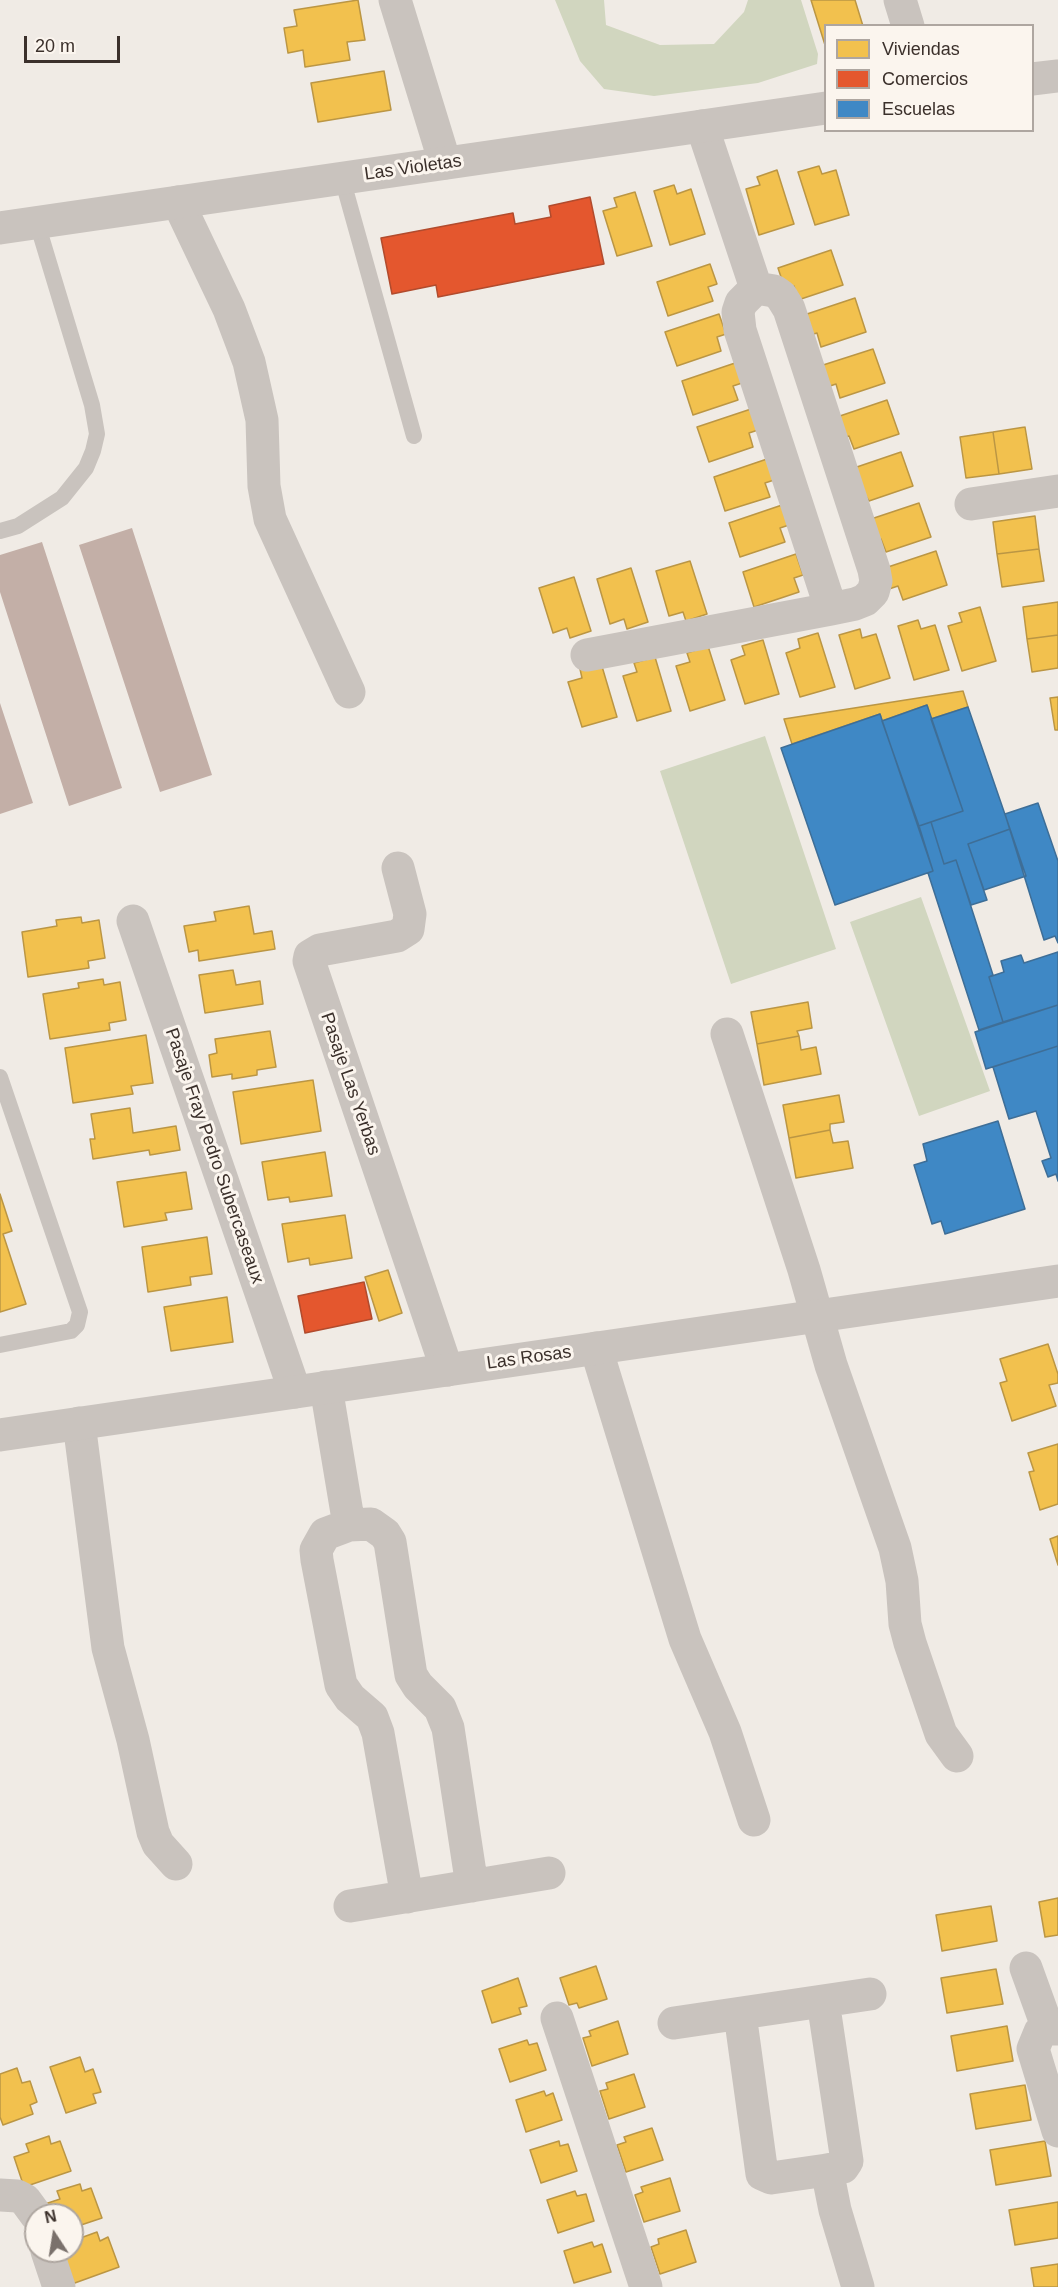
<!DOCTYPE html>
<html>
<head>
<meta charset="utf-8">
<style>
  body { margin:0 }
  #map { position:relative; width:1058px; height:2287px; overflow:hidden; background:#f0ebe5; font-family:Helvetica,sans-serif }
  canvas { display:block }
  .legend { position:absolute; left:824px; top:24px; width:210px; height:108px; box-sizing:border-box; background:#fbf5ee; border:2px solid #aea6a0; margin:0; padding:8px 10px; list-style:none; font-size:18px; color:#3b302b }
  .legend li { display:flex; align-items:center; gap:12px; height:30px }
  .legend b { width:30px; border:2px solid #aea6a0 }
  .north { position:absolute; left:24px; top:2203px; width:60px; height:60px; box-sizing:border-box; background:#fbf5ee; border:2px solid #aea6a0; border-radius:50%; rotate:348deg; font-size:16px; font-weight:700; line-height:24px; text-align:center; color:#3b302b }
  .north::after { content:''; display:block; margin:auto; width:21px; height:27px; background:#7a716c; clip-path:polygon(50% 0,100% 100%,50% 72%,0 100%) }
  .scale { position:absolute; left:24px; top:36px; width:96px; height:27px; box-sizing:border-box; border:3px solid #3b302b; border-top:0; padding-left:8px; font-size:18px; line-height:21px; white-space:nowrap; color:#3b302b; -webkit-text-stroke:4px #fbf5ee; paint-order:stroke }
</style>
</head>
<body>
<div id="map">
<canvas width="1058" height="2287"></canvas>
<ul class="legend">
<li><b style="height:16px;background:#f2c14e"></b>Viviendas</li>
<li><b style="height:16px;background:#e4572e"></b>Comercios</li>
<li><b style="height:16px;background:#3f88c5"></b>Escuelas</li>
</ul>
<div class="north">N</div>
<div class="scale">20 m</div>
</div>
<script>
const c = document.querySelector('canvas').getContext('2d');
c.lineJoin = 'round';
function fill(path, color) { c.fillStyle = color; c.fill(path, 'evenodd'); }
const shape = rows => new Path2D(rows.map(r => 'M' + r).join(''));
function stroke(path, color, width, dash) { c.strokeStyle = color; c.lineWidth = width; c.lineCap = dash ? 'butt' : 'round'; c.setLineDash(dash || []); c.stroke(path); }
function label(font, color, halo, rows, align = 'center') {
  c.font = font + ' Helvetica,sans-serif'; c.lineWidth = 6; c.setLineDash([]); c.textBaseline = 'middle'; c.strokeStyle = halo; c.fillStyle = color; for (const [text, x, y, turn = 0] of rows) {
    c.save(); c.translate(x, y); c.rotate((+turn || 0) * Math.PI / 180); c.textAlign = isNaN(turn) ? turn : align; if (halo) c.strokeText(text, 0, 0); c.fillText(text, 0, 0); c.restore();
  }
}
const green = shape([
  [555,0,604,0,606,25,660,45,714,44,744,12,748,0,801,0,818,54,817,64,758,83,654,96,604,89,580,61],
  [765,736,836,949,731,984,660,771],
  [921,897,990,1091,919,1116,850,922]
]);
const homes = shape([
  [358,0,365,40,347,42,350,60,305,67,303,50,288,53,284,28,297,26,294,10,358,0],
  [811,0,855,0,863,26,826,26,825,45,811,0],
  [384,71,391,110,318,122,311,83,384,71],
  [819,166,822,174,836,170,849,215,815,225,798,172,819,166],
  [777,170,794,224,759,235,746,189,760,185,757,177,777,170],
  [674,185,677,194,691,189,705,234,670,245,654,191,674,185],
  [635,192,652,246,617,256,603,211,617,207,614,198,635,192],
  [831,250,843,285,798,300,794,286,785,289,778,268,831,250],
  [710,264,717,284,708,287,713,301,668,316,657,282,710,264],
  [855,298,866,332,821,347,817,333,807,336,801,316,855,298],
  [719,314,726,334,717,337,721,351,677,366,665,332,719,314],
  [873,349,885,383,840,398,836,384,827,387,820,366,873,349],
  [735,363,742,383,733,386,738,400,693,415,682,381,735,363],
  [887,400,899,434,854,449,849,436,840,439,834,418,887,400],
  [751,409,758,430,749,433,753,447,709,462,697,427,751,409],
  [1025,427,1032,469,999,474,993,432,1025,427],
  [993,432,999,474,966,478,960,437,993,432],
  [901,452,913,486,869,501,848,470,901,452],
  [767,459,774,480,765,483,770,497,725,511,714,477,767,459],
  [919,503,931,537,886,552,881,539,872,542,865,521,919,503],
  [782,505,789,525,780,528,785,542,740,557,729,523,782,505],
  [1035,516,1039,549,997,554,993,522,1035,516],
  [1039,549,1044,581,1002,587,997,554,1039,549],
  [936,551,947,585,903,600,898,586,889,589,882,569,936,551],
  [796,554,803,575,794,578,799,592,754,607,743,572,796,554],
  [690,561,707,614,686,621,683,612,669,616,656,571,690,561],
  [631,568,648,622,627,629,624,619,610,624,597,579,631,568],
  [574,577,591,631,570,638,567,628,553,633,539,588,574,577],
  [1058,602,1058,635,1027,639,1023,607,1058,602],
  [980,607,996,661,962,671,948,626,962,622,959,613,980,607],
  [918,620,921,629,935,625,949,670,914,680,898,626,918,620],
  [860,629,862,638,876,634,890,678,855,689,839,635,860,629],
  [818,633,835,687,800,697,786,653,800,648,798,639,818,633],
  [1058,635,1058,668,1032,672,1027,639,1058,635],
  [763,640,779,694,745,704,731,660,745,655,742,646,763,640],
  [708,646,725,700,690,711,676,666,690,662,687,653,708,646],
  [655,657,671,711,637,721,623,676,637,672,634,663,655,657],
  [601,663,617,717,582,727,568,682,582,678,580,669,601,663],
  [963,691,968,707,931,719,927,705,882,721,880,714,792,744,784,719,963,691],
  [1058,697,1058,730,1055,730,1050,698,1058,697],
  [249,906,254,934,272,931,275,949,199,961,198,950,189,952,184,926,216,921,214,912,249,906],
  [81,917,82,923,99,920,105,958,88,961,89,968,28,977,22,932,57,926,56,920,81,917],
  [233,970,236,985,260,981,263,1004,205,1013,199,975,233,970],
  [103,979,104,985,120,982,126,1020,109,1023,110,1030,50,1039,43,994,79,988,78,983,103,979],
  [808,1002,812,1028,797,1031,799,1036,757,1044,751,1012,808,1002],
  [270,1031,276,1067,257,1070,257,1075,232,1079,232,1074,212,1077,209,1055,217,1053,215,1039,270,1031],
  [146,1035,153,1083,131,1086,133,1094,73,1103,65,1048,146,1035],
  [799,1036,801,1050,816,1047,821,1074,764,1085,757,1044,799,1036],
  [313,1080,321,1131,241,1144,233,1092,313,1080],
  [839,1095,844,1122,830,1124,830,1130,789,1138,783,1105,839,1095],
  [130,1108,133,1133,176,1126,180,1150,150,1155,149,1150,93,1159,90,1139,95,1139,91,1114,130,1108],
  [830,1130,833,1143,848,1141,853,1168,796,1178,789,1138,830,1130],
  [325,1152,332,1196,290,1202,289,1197,268,1200,262,1162,325,1152],
  [186,1172,192,1209,165,1213,167,1220,124,1227,117,1182,186,1172],
  [0,1194,12,1231,3,1234,26,1304,0,1312,0,1194],
  [345,1215,352,1258,310,1265,309,1258,288,1262,282,1224,345,1215],
  [207,1237,212,1274,190,1277,191,1285,148,1292,142,1247,207,1237],
  [388,1270,402,1313,379,1321,365,1277,388,1270],
  [227,1297,233,1342,171,1351,164,1307,227,1297],
  [1048,1344,1058,1374,1058,1383,1049,1385,1056,1406,1012,1421,1000,1383,1007,1381,1000,1359,1048,1344],
  [1058,1444,1058,1504,1040,1510,1029,1472,1034,1471,1028,1453,1058,1444],
  [1058,1536,1058,1565,1050,1539,1058,1536],
  [1058,1898,1058,1935,1045,1937,1039,1902,1058,1898],
  [991,1906,997,1941,942,1951,936,1915,991,1906],
  [596,1966,607,1999,579,2008,577,2003,569,2005,560,1978,596,1966],
  [996,1969,1003,2004,947,2013,941,1978,996,1969],
  [518,1978,527,2006,519,2008,521,2014,492,2023,482,1991,518,1978],
  [618,2021,628,2054,592,2066,583,2038,591,2036,589,2031,618,2021],
  [1007,2026,1013,2061,957,2071,951,2036,1007,2026],
  [527,2040,529,2045,537,2043,546,2070,510,2082,499,2049,527,2040],
  [80,2057,85,2072,93,2069,101,2092,93,2094,96,2103,66,2113,50,2067,80,2057],
  [17,2068,22,2083,30,2081,37,2102,30,2105,33,2114,3,2125,0,2117,0,2074,17,2068],
  [634,2074,645,2107,609,2119,600,2091,608,2089,606,2083,634,2074],
  [1025,2085,1031,2120,976,2129,970,2094,1025,2085],
  [544,2091,546,2096,553,2093,562,2120,526,2132,516,2100,544,2091],
  [652,2128,663,2160,626,2172,617,2145,626,2142,624,2137,652,2128],
  [49,2136,51,2144,60,2141,71,2171,24,2187,14,2157,29,2152,26,2144,49,2136],
  [559,2141,560,2146,568,2144,577,2171,541,2183,530,2150,559,2141],
  [1045,2141,1051,2176,996,2185,990,2150,1045,2141],
  [670,2178,680,2211,644,2222,635,2195,643,2192,641,2187,670,2178],
  [80,2184,82,2191,91,2188,102,2218,72,2228,72,2215,49,2215,45,2204,60,2199,57,2191,80,2184],
  [575,2191,577,2196,586,2194,594,2221,558,2233,547,2200,575,2191],
  [1058,2202,1058,2238,1015,2245,1009,2210,1058,2202],
  [686,2230,696,2262,660,2274,651,2247,659,2244,658,2239,686,2230],
  [97,2232,100,2241,108,2237,119,2267,72,2284,62,2253,77,2248,75,2240,97,2232],
  [592,2242,594,2247,602,2244,611,2272,574,2283,564,2251,592,2242],
  [1058,2264,1058,2287,1034,2287,1031,2268,1058,2264]
]);
const shops = shape([
  [590,197,604,264,438,297,436,285,392,294,381,238,513,213,515,224,551,217,549,206,590,197],
  [364,1282,372,1319,305,1333,298,1296,364,1282]
]);
const schools = shape([
  [927,705,963,811,919,826,882,721,927,705],
  [968,707,1010,829,968,844,987,900,971,905,956,860,944,864,931,822,963,811,931,719,968,707],
  [880,714,933,871,835,905,781,748,880,714],
  [1038,803,1058,861,1058,943,1055,936,1044,940,1005,814,1038,803],
  [931,822,944,864,956,860,993,975,989,977,1003,1022,979,1030,928,873,933,871,919,826,931,822],
  [1010,829,1026,876,984,890,968,844,1010,829],
  [1058,952,1058,1005,1003,1022,989,977,1004,972,1001,961,1021,955,1024,963,1058,952],
  [1058,1005,1058,1046,986,1069,975,1032,1058,1005],
  [1058,1046,1058,1181,1056,1174,1048,1177,1042,1161,1051,1158,1036,1111,1009,1119,993,1067,1058,1046],
  [998,1121,1025,1209,945,1234,941,1221,932,1224,914,1165,927,1161,923,1144,998,1121]
]);
const building = shape([
  [132,528,212,775,160,792,79,545],
  [42,542,122,788,69,806,0,592,0,555],
  [0,703,33,803,0,814]
]);
const service = shape([
  [342,178,414,436],
  [0,531,18,526,62,498,86,468,93,451,97,434,92,405,37,223],
  [0,1077,80,1312,77,1325,71,1331,0,1345]
]);
const minor = shape([
  [395,0,445,163],
  [900,0,908,26],
  [702,126,756,288],
  [178,202,229,309,249,362,262,420,264,486,270,519,349,692],
  [971,504,1058,491],
  [587,655,831,609,855,604,865,600,873,592,876,581,874,570,789,309,781,296,774,291,756,288,741,303,738,312,740,330,831,609],
  [398,868,410,914,408,929,397,936,320,950,310,956,309,961,447,1370],
  [133,921,295,1392],
  [727,1034,804,1270,831,1365,895,1548,902,1581,905,1624,910,1643,941,1734,957,1756],
  [596,1348,685,1639,725,1732,754,1820],
  [326,1387,349,1525],
  [79,1423,108,1648,133,1740,153,1832,158,1844,176,1864],
  [407,1897,378,1733,372,1717,350,1698,341,1685,317,1560,316,1550,325,1534,349,1525,371,1524,385,1534,390,1542,411,1675,418,1686,440,1708,448,1728,472,1886],
  [350,1906,549,1873],
  [1026,1968,1048,2029],
  [740,2014,762,2174,771,2178,827,2170,843,2167,847,2161,823,2001],
  [557,2018,646,2287],
  [674,2023,870,1994],
  [1058,2029,1048,2029,1040,2032,1033,2049,1058,2131],
  [827,2170,835,2210,858,2287],
  [0,2195,17,2196,25,2200,36,2215],
  [47,2251,59,2287]
]);
const tertiary = shape([
  [1032,79,1058,76],
  [0,228,826,108],
  [0,1435,1058,1281]
]);
const streetNames = [
  ["Las Violetas",413,168,-8],
  ["Pasaje Las Yerbas",350,1084,71],
  ["Pasaje Fray Pedro Subercaseaux",214,1156,71],
  ["Las Rosas",529,1358,-8]
];
fill(green, '#d1d6bf');
fill(homes, '#f2c14e');
stroke(homes, '#bb9644', 1.5);
fill(shops, '#e4572e');
stroke(shops, '#b14b2d', 1.5);
fill(schools, '#3f88c5');
stroke(schools, '#3e6e97', 1.5);
fill(building, '#c3afa7');
stroke(service, '#c9c3be', 16);
stroke(minor, '#c9c3be', 33);
stroke(tertiary, '#c9c3be', 33);
label('18px', '#3b302b', '#fbf5ee', streetNames);
</script>
</body>
</html>
